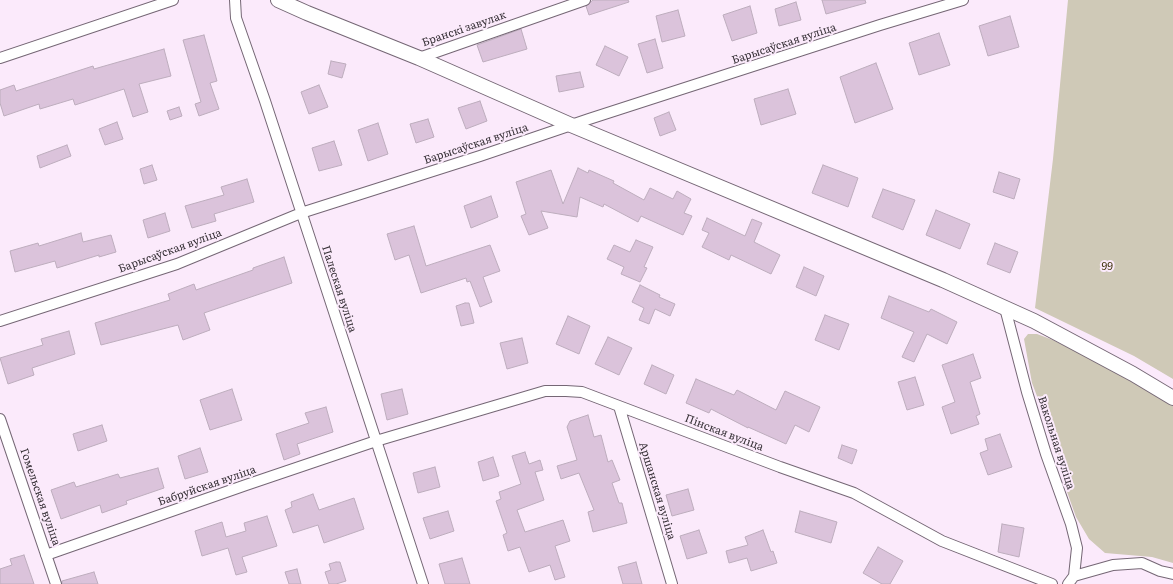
<!DOCTYPE html>
<html>
<head>
<meta charset="utf-8">
<style>
  body { margin:0 }
  canvas { display:block; background:#fbeafb }
</style>
</head>
<body>
<canvas width="1173" height="584"></canvas>
<script>
const c = document.querySelector('canvas').getContext('2d');
c.lineJoin = 'round';
function fill(path, color) { c.fillStyle = color; c.fill(path, 'evenodd'); }
const shape = rows => new Path2D(rows.map(r => 'M' + r).join(''));
function stroke(path, color, width, dash) { c.strokeStyle = color; c.lineWidth = width; c.lineCap = dash ? 'butt' : 'round'; c.setLineDash(dash || []); c.stroke(path); }
function label(font, color, halo, rows, align = 'center') {
  c.font = font + ' Literata,serif'; c.lineWidth = 4; c.setLineDash([]); c.textBaseline = 'middle'; c.strokeStyle = halo; c.fillStyle = color; for (const [text, x, y, turn = 0] of rows) {
    c.save(); c.translate(x, y); c.rotate((+turn || 0) * Math.PI / 180); c.textAlign = isNaN(turn) ? turn : align; if (halo) c.strokeText(text, 0, 0); c.fillText(text, 0, 0); c.restore();
  }
}
const green = shape([
  [1068,0,1173,0,1173,379,1134,356,1035,308,1053,159],
  [1028,334,1037,334,1053,340,1124,376,1173,406,1173,563,1152,557,1105,553,1089,539,1076,517,1066,489,1055,443,1032,383,1024,339]
]);
const building = shape([
  [593,0,628,0,629,2,589,15,586,6,593,0],
  [822,0,865,0,866,3,826,14,822,0],
  [796,2,801,20,779,26,775,9,796,2],
  [750,6,757,33,732,41,723,15,750,6],
  [678,10,685,36,662,42,656,16,678,10],
  [1010,16,1019,47,988,56,979,26,1010,16],
  [521,29,527,49,483,62,477,45,521,29],
  [939,33,950,65,919,75,909,43,939,33],
  [204,35,217,81,210,83,219,109,199,116,195,104,201,102,183,40,204,35],
  [655,39,663,68,647,73,638,44,655,39],
  [605,46,628,57,619,76,596,65,605,46],
  [164,49,171,76,139,84,148,112,133,117,124,89,75,105,73,99,40,109,39,104,4,116,0,103,0,90,14,85,16,91,93,66,94,69,164,49],
  [331,61,346,64,342,78,328,74,331,61],
  [876,63,893,109,855,123,840,77,876,63],
  [580,72,584,87,559,92,556,76,580,72],
  [319,85,328,107,309,114,301,92,319,85],
  [788,89,796,114,761,125,754,99,788,89],
  [480,101,487,121,466,129,458,108,480,101],
  [179,107,182,116,170,120,167,111,179,107],
  [669,112,676,130,660,136,654,118,669,112],
  [428,119,434,137,416,143,410,124,428,119],
  [117,122,123,139,105,145,99,129,117,122],
  [378,123,388,154,368,161,358,130,378,123],
  [334,141,342,165,319,171,312,148,334,141],
  [67,145,71,156,40,168,37,156,67,145],
  [152,165,157,180,144,184,140,169,152,165],
  [823,165,858,178,848,207,812,193,823,165],
  [578,168,588,173,589,170,614,181,613,183,644,200,650,188,673,199,677,191,691,199,684,213,692,216,683,235,641,216,638,222,604,204,603,207,580,197,577,217,541,211,548,228,529,235,521,216,526,214,516,182,551,170,563,204,578,168],
  [999,172,1020,179,1014,199,993,192,999,172],
  [247,179,254,202,214,214,216,221,192,228,185,206,224,195,221,187,247,179],
  [883,189,915,200,903,230,872,217,883,189],
  [491,196,498,217,471,228,464,206,491,196],
  [936,210,970,224,960,249,926,235,936,210],
  [165,213,170,231,148,238,143,220,165,213],
  [707,218,745,236,752,219,762,223,754,242,780,255,771,274,731,255,729,260,702,247,709,233,702,230,707,218],
  [414,226,426,266,490,245,500,271,483,277,492,302,480,307,470,281,467,282,466,278,421,293,409,255,395,260,387,234,414,226],
  [81,233,83,242,111,235,116,252,99,257,99,255,57,268,55,261,15,272,10,251,38,243,39,246,81,233],
  [636,240,653,247,644,267,647,268,640,282,621,274,624,267,607,259,614,245,630,252,636,240],
  [995,243,1018,252,1010,273,987,264,995,243],
  [284,257,292,283,204,313,210,330,183,340,178,325,101,345,95,323,170,300,168,294,194,284,196,290,253,270,253,268,284,257],
  [804,267,824,276,816,296,796,287,804,267],
  [640,285,660,295,659,297,675,304,670,316,655,309,649,324,639,320,644,308,632,302,640,285],
  [889,296,929,312,931,309,957,322,947,344,927,334,914,362,902,357,914,332,881,318,889,296],
  [465,303,469,303,474,323,461,326,456,306,465,303],
  [825,315,849,324,839,350,815,340,825,315],
  [568,316,590,326,579,354,556,344,568,316],
  [69,331,75,354,32,368,34,375,8,384,0,358,43,345,41,339,69,331],
  [608,337,632,348,619,375,595,364,608,337],
  [522,338,528,363,507,369,500,343,522,338],
  [973,354,981,378,970,382,980,414,976,416,979,424,951,434,942,407,955,402,942,365,973,354],
  [652,365,674,375,666,394,644,384,652,365],
  [915,377,924,405,907,410,898,382,915,377],
  [696,379,734,395,737,390,776,410,785,391,820,407,809,432,795,425,786,444,748,427,748,428,711,409,709,413,686,403,696,379],
  [232,389,242,420,210,430,200,400,232,389],
  [402,389,408,414,387,420,381,394,402,389],
  [326,407,333,432,297,444,300,454,284,460,276,434,309,423,305,413,326,407],
  [588,415,594,437,601,435,608,462,612,460,620,480,612,483,619,503,622,503,627,523,593,532,588,512,594,510,579,473,561,479,557,466,577,460,567,427,570,421,588,415],
  [102,425,107,441,78,451,73,434,102,425],
  [1000,434,1012,467,988,475,980,453,988,450,985,439,1000,434],
  [842,445,857,450,852,464,838,458,842,445],
  [200,448,208,472,185,479,178,456,200,448],
  [525,452,529,464,540,460,543,470,535,472,544,500,517,510,525,532,563,520,570,541,555,546,565,577,555,580,550,565,529,572,520,547,508,551,503,535,507,533,496,501,501,499,499,492,521,484,512,456,525,452],
  [493,457,499,476,483,481,478,462,493,457],
  [435,467,440,487,418,493,413,473,435,467],
  [158,468,164,488,126,501,127,504,102,513,100,505,61,519,51,490,74,482,76,487,118,474,120,478,158,468],
  [688,489,694,510,672,516,666,495,688,489],
  [313,494,319,510,354,498,364,529,324,543,318,525,293,533,285,510,292,507,291,502,313,494],
  [448,511,454,531,430,539,423,518,448,511],
  [800,511,837,522,831,543,795,532,800,511],
  [267,516,277,546,242,557,247,572,236,575,228,548,202,556,195,531,222,522,226,537,246,531,244,523,267,516],
  [1002,524,1024,528,1019,557,998,552,1002,524],
  [699,530,707,553,687,559,680,536,699,530],
  [763,530,771,552,773,551,777,563,751,571,747,558,729,563,726,551,748,545,745,537,763,530],
  [878,547,903,561,890,584,882,584,863,573,878,547],
  [24,555,34,584,0,584,0,569,12,565,10,559,24,555],
  [462,558,470,584,445,584,439,564,462,558],
  [336,562,340,562,346,581,336,584,329,584,325,572,331,570,329,564,336,562],
  [636,562,642,584,623,584,618,567,636,562],
  [297,569,301,584,289,584,285,572,297,569],
  [94,572,98,584,62,584,62,581,94,572]
]);
const minor = shape([
  [235,0,236,18,265,101,423,584],
  [0,58,173,0],
  [419,58,585,0],
  [1005,308,1027,392,1046,454,1071,524,1077,548,1074,576,1068,584],
  [0,321,177,264,301,213,480,156,589,119,880,25,963,0],
  [619,406,672,584],
  [0,419,56,584],
  [46,555,246,485,376,441,545,391,566,391,582,392,619,406,780,467,854,493,942,541,1052,584],
  [1074,576,1113,565,1142,563,1160,571,1173,574]
]);
const secondary = shape([
  [278,0,307,13,419,58,571,125,943,280,1034,321,1133,374,1173,398]
]);
const streetNames = [
  ["Бранскі завулак",464,29,-19],
  ["Барысаўская вуліца",784,44,-18],
  ["Барысаўская вуліца",476,144,-18],
  ["Барысаўская вуліца",170,251,-20],
  ["Палеская вуліца",339,289,72],
  ["Пінская вуліца",724,433,21],
  ["Вакольная вуліца",1056,443,72],
  ["Бабруйская вуліца",207,486,-19],
  ["Аршанская вуліца",657,491,73],
  ["Гомельская вуліца",40,497,71]
];
const parkNames = [
  ["99",1107,267]
];
fill(green, '#cfc9b7');
fill(building, '#dbc3db');
stroke(building, '#bdadbd', 1);
stroke(minor, '#756775', 12);
stroke(secondary, '#756775', 16);
stroke(minor, '#fff', 10);
stroke(secondary, '#fff', 14);
label('11px', '#373137', '#fbeafb', streetNames);
label('italic 11px', '#3f340b', '#fbeafb', parkNames);
</script>
</body>
</html>
